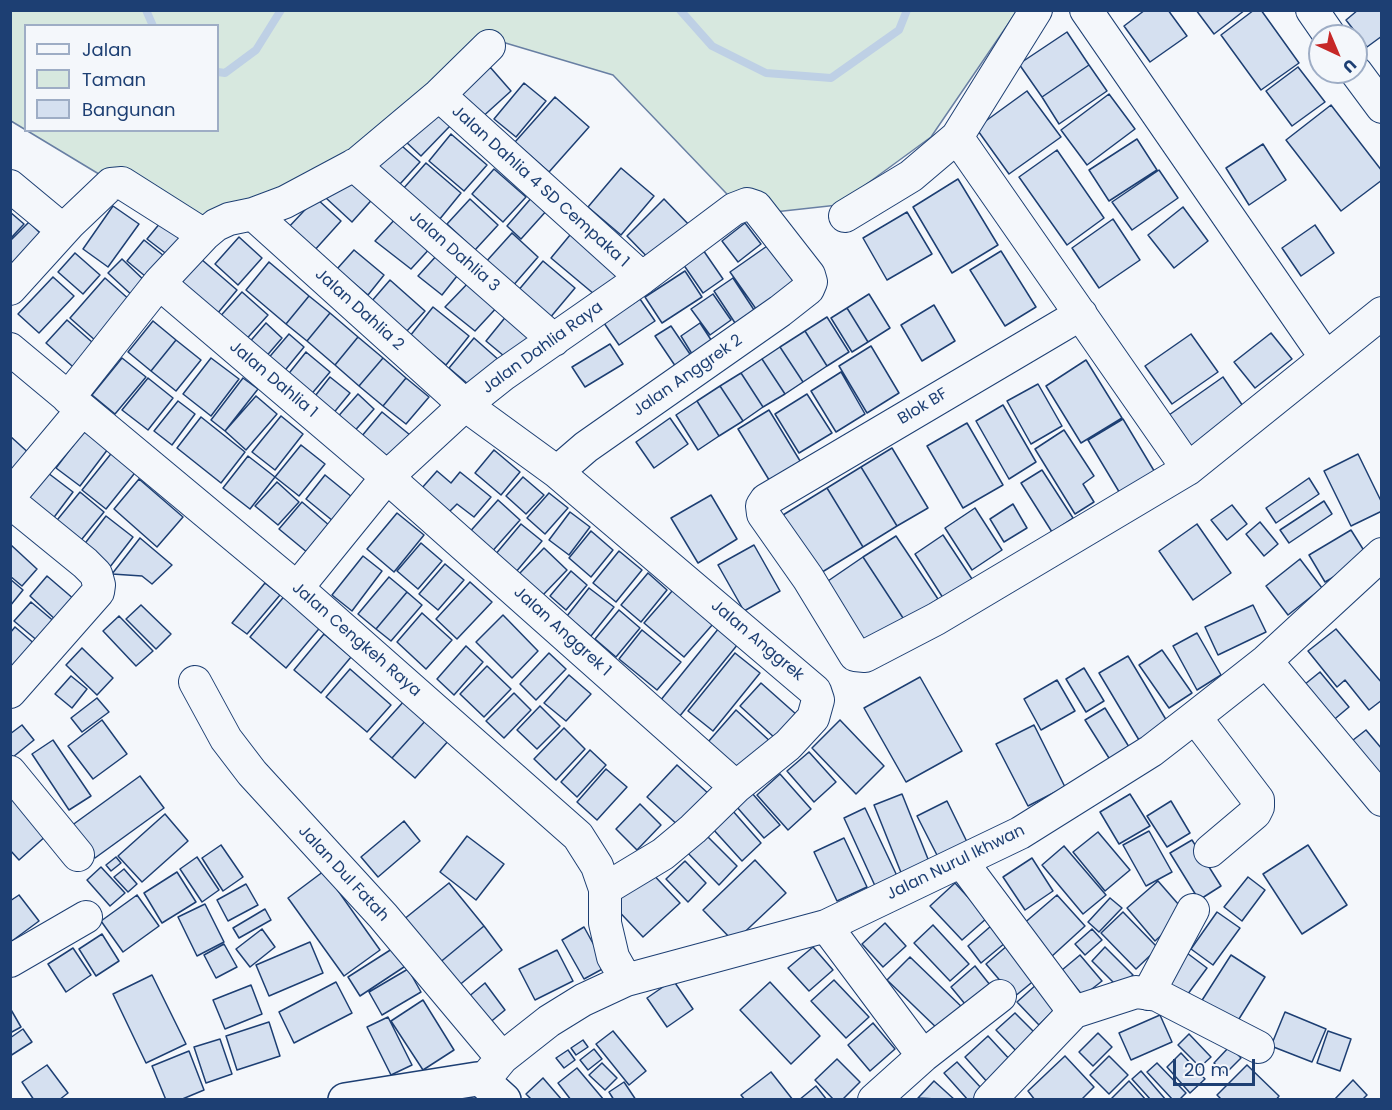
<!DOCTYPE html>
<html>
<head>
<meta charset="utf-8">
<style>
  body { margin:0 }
  #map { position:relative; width:1392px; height:1110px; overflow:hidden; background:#f4f7fb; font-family:Poppins,sans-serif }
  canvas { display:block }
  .frame { position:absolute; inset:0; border:12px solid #1d3f73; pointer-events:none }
  .legend { position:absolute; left:24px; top:24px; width:195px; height:108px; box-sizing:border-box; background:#f4f7fb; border:2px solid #9eadc5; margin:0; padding:8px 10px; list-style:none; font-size:18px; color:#1d3f73 }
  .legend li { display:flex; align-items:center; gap:12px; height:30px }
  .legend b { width:30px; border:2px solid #9eadc5 }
  .north { position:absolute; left:1308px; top:24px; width:60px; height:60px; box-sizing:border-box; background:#f4f7fb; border:2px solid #9eadc5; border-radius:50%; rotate:136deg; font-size:16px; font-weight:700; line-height:24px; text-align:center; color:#1d3f73 }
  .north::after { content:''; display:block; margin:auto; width:21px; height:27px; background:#c62828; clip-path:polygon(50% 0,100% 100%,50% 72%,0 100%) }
  .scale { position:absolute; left:1173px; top:1059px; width:82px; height:27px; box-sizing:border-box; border:3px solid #1d3f73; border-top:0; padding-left:8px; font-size:18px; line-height:21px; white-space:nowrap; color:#1d3f73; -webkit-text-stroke:4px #f4f7fb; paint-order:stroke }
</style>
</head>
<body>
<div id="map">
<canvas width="1392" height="1110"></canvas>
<div class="frame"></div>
<ul class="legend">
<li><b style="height:8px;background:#f4f7fb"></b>Jalan</li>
<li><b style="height:16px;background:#d7e8df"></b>Taman</li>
<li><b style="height:16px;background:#d5e0f0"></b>Bangunan</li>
</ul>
<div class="north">U</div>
<div class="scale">20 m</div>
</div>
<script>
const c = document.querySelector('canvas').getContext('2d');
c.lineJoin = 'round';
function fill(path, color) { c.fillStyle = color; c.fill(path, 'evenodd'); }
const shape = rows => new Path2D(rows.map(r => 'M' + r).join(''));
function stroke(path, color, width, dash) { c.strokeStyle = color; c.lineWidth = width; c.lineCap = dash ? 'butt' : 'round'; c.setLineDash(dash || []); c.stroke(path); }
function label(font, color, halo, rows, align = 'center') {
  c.font = font + ' Poppins,sans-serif'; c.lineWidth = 4.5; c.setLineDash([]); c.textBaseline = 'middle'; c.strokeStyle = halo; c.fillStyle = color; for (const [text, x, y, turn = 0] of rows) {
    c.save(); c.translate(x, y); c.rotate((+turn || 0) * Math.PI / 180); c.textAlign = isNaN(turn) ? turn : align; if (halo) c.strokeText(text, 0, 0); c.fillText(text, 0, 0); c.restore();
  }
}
const green = shape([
  [10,11,1017,11,931,137,838,205,747,215,613,75,482,36,371,147,248,219,185,226,11,121,10,11],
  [26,26,218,26,218,130,26,130,26,26]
]);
const stream = shape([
  [146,10,153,26],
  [680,10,712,46,766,73,831,78,899,30,907,10],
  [218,72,225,73,256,50,281,10]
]);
const building = shape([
  [1145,10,1168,10,1187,36,1150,62,1124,26,1145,10],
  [1196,10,1245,10,1214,34,1196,10],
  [1254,10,1261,10,1299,63,1261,90,1221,35,1254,10],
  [1358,10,1382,10,1382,36,1367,47,1346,20,1358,10],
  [1067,32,1089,65,1042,97,1019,64,1067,32],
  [1089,65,1107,91,1059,124,1042,97,1089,65],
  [490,67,511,91,479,120,458,97,490,67],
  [1298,67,1325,102,1292,126,1266,91,1298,67],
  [524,83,546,101,516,137,494,119,524,83],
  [1027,91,1061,137,1009,174,976,128,1027,91],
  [1109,94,1135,129,1087,165,1061,130,1109,94],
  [555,97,589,127,549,172,515,142,555,97],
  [1331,105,1382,171,1382,180,1341,211,1286,140,1331,105],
  [432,109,450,126,421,156,404,140,432,109],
  [451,134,487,165,464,191,429,161,451,134],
  [394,139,420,162,400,184,374,162,394,139],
  [1137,139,1157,170,1109,201,1089,170,1137,139],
  [1263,144,1286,180,1249,205,1226,168,1263,144],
  [1057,150,1104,218,1067,245,1019,177,1057,150],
  [426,163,461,193,439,220,403,189,426,163],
  [621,168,654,196,621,235,588,207,621,168],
  [494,169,526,197,503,222,472,194,494,169],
  [352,170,377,194,352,222,326,198,352,170],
  [1159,170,1178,198,1132,230,1112,202,1159,170],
  [958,179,998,245,952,273,913,207,958,179],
  [533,196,548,209,521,239,507,226,533,196],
  [316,198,341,221,313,252,287,229,316,198],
  [470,199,498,225,475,250,447,224,470,199],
  [664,199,694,230,657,267,627,236,664,199],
  [113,206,139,224,108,267,83,249,113,206],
  [1183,207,1208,241,1174,268,1148,235,1183,207],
  [10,212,24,224,10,239,10,212],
  [907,212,932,254,887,280,863,238,907,212],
  [397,217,433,245,411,269,375,241,397,217],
  [1113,219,1140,260,1099,288,1072,248,1113,219],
  [29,222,50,243,22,272,10,262,10,241,29,222],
  [161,222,186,242,173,259,147,239,161,222],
  [745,223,761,244,738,262,722,241,745,223],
  [1315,225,1334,253,1301,276,1282,248,1315,225],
  [575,229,624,270,600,299,551,258,575,229],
  [512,233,538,257,511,288,484,264,512,233],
  [239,237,262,258,238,285,215,264,239,237],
  [144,240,169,260,151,281,127,261,144,240],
  [770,244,801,288,761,316,730,272,770,244],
  [701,247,723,279,703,293,681,261,701,247],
  [354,250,384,275,368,295,337,269,354,250],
  [1001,251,1036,307,1005,326,970,270,1001,251],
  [75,253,100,275,83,294,58,272,75,253],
  [438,254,461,271,442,295,418,276,438,254],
  [122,259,148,284,135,298,108,273,122,259],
  [201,259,237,290,212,320,176,289,201,259],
  [543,261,575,288,549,319,517,292,543,261],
  [269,262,309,296,286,324,246,290,269,262],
  [685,271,702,297,662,323,645,297,685,271],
  [53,277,74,296,39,333,18,314,53,277],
  [105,278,131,301,96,341,70,318,105,278],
  [733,278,758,316,739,329,714,291,733,278],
  [390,280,425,311,406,332,371,302,390,280],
  [471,280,500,304,475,331,445,307,471,280],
  [242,292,268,315,242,344,216,321,242,292],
  [713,294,731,320,710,335,691,309,713,294],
  [869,294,890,328,868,342,847,308,869,294],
  [309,296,330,313,307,341,286,324,309,296],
  [640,299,655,321,619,345,604,323,640,299],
  [934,305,955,341,922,361,901,325,934,305],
  [433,307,469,336,446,365,410,336,433,307],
  [847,308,868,342,852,352,831,318,847,308],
  [330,313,358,337,335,365,307,341,330,313],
  [508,314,533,334,510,361,486,341,508,314],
  [827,317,849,352,827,366,805,331,827,317],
  [67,320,101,350,80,373,46,343,67,320],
  [153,321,176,340,151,371,128,352,153,321],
  [266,323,282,338,264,359,247,345,266,323],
  [700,323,717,349,697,362,681,336,700,323],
  [671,326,694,360,678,370,655,336,671,326],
  [805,331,827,366,803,382,780,347,805,331],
  [1271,333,1292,359,1255,388,1234,362,1271,333],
  [289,334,304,347,282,374,266,361,289,334],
  [1191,334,1218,372,1172,404,1145,366,1191,334],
  [358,337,383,358,359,386,335,365,358,337],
  [474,338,500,361,475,390,449,368,474,338],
  [176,340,201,360,176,391,151,371,176,340],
  [610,344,623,364,585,387,572,367,610,344],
  [871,346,899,393,867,413,839,366,871,346],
  [780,347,803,382,785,394,762,359,780,347],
  [306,352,330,372,309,397,286,377,306,352],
  [122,358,146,377,115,414,92,395,122,358],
  [211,358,239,379,211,416,183,394,211,358],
  [383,358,406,378,383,406,359,386,383,358],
  [762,359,785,394,763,407,741,373,762,359],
  [1086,360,1122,418,1081,443,1046,386,1086,360],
  [841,372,865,414,836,432,811,391,841,372],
  [741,373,763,407,743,421,720,386,741,373],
  [330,377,350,393,327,421,308,405,330,377],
  [1223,377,1247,412,1194,450,1169,415,1223,377],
  [148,378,173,398,148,430,122,410,148,378],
  [243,378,258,389,225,431,211,420,243,378],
  [406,378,429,397,406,424,383,406,406,378],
  [1038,384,1062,426,1031,444,1007,401,1038,384],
  [720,386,743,421,719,436,697,401,720,386],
  [358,394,374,409,351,435,334,421,358,394],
  [807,394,832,433,799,453,775,414,807,394],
  [256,396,277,414,246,450,225,431,256,396],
  [178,401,195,414,172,445,154,431,178,401],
  [697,401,719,436,698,450,676,415,697,401],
  [1003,405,1036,462,1009,479,976,421,1003,405],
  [769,410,805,469,774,488,738,429,769,410],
  [382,412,410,435,384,466,356,443,382,412],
  [281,416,303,434,275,470,252,452,281,416],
  [201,417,245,452,221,483,177,448,201,417],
  [670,418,688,444,654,468,636,442,670,418],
  [1123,419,1159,479,1124,500,1088,440,1123,419],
  [967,423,1003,485,963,508,927,446,967,423],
  [1064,430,1094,476,1083,484,1094,502,1075,514,1035,449,1064,430],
  [84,431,108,449,80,486,56,468,84,431],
  [10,436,31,455,10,476,10,436],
  [301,445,325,464,299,496,275,477,301,445],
  [892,448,928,508,897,526,861,467,892,448],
  [114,450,138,469,106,509,82,490,114,450],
  [494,450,520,472,501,495,475,473,494,450],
  [1358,454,1382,503,1382,511,1351,526,1324,471,1358,454],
  [248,456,275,477,250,509,223,488,248,456],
  [861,467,897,526,863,547,827,488,861,467],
  [1042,470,1073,518,1052,532,1021,483,1042,470],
  [437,471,451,483,460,472,491,497,474,517,457,504,448,513,421,489,437,471],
  [48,473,73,492,46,528,20,508,48,473],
  [325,475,352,497,333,521,306,499,325,475],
  [523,477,544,495,526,514,506,496,523,477],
  [1309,478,1319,494,1276,523,1266,508,1309,478],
  [139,479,183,517,157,547,114,509,139,479],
  [277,482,299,502,278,525,255,506,277,482],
  [827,488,863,547,819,574,783,515,827,488],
  [80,492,104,512,73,550,49,530,80,492],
  [549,493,568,508,545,534,527,518,549,493],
  [711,495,737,539,698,563,671,518,711,495],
  [498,500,520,520,489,555,467,535,498,500],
  [1324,501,1332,514,1289,543,1280,530,1324,501],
  [302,502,330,526,308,553,279,529,302,502],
  [1013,504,1027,528,1004,542,990,519,1013,504],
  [1232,505,1247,524,1227,540,1211,520,1232,505],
  [975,508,1002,550,972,570,945,528,975,508],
  [570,512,590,527,569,555,549,540,570,512],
  [397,513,424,535,394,572,367,549,397,513],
  [106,516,133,537,103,576,76,555,106,516],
  [1260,522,1278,544,1264,556,1246,534,1260,522],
  [521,524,542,541,510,579,489,562,521,524],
  [1197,524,1231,573,1193,600,1159,551,1197,524],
  [1351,530,1368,557,1325,582,1309,555,1351,530],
  [591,531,613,550,591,577,569,558,591,531],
  [943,535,974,582,945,601,915,554,943,535],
  [896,536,938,599,905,621,863,557,896,536],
  [140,538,172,565,152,584,142,576,112,574,140,538],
  [421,543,442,561,418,589,397,571,421,543],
  [11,545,37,569,22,586,10,576,11,545],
  [754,545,780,591,744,611,718,565,754,545],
  [544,548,567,570,542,596,519,574,544,548],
  [619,551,642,570,616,602,593,583,619,551],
  [363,556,382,571,352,611,332,595,363,556],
  [863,557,905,621,867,647,825,583,863,557],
  [1300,559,1322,588,1288,615,1266,586,1300,559],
  [445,564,464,580,438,610,419,594,445,564],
  [571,571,587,585,566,610,550,596,571,571],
  [648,573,667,590,641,622,621,605,648,573],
  [47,576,75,600,57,621,30,596,47,576],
  [389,577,407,592,376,629,358,614,389,577],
  [10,579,23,590,10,606,10,579],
  [470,582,492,602,457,639,436,619,470,582],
  [265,583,280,595,247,634,232,623,265,583],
  [589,588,614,607,591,636,567,616,589,588],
  [673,590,713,624,684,657,644,623,673,590],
  [407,592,422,605,391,641,376,629,407,592],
  [287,593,323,624,286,668,250,637,287,593],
  [31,602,56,623,39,642,14,621,31,602],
  [141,605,171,634,156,649,126,619,141,605],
  [1253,605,1266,632,1218,655,1205,627,1253,605],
  [619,610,640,628,616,657,595,639,619,610],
  [422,613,452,640,426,669,397,642,422,613],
  [503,615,538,651,512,678,476,642,503,615],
  [119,616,153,651,136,666,103,631,119,616],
  [15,627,44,652,22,676,10,666,10,633,15,627],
  [719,628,738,644,679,717,660,701,719,628],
  [1336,629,1382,683,1382,700,1369,710,1345,680,1337,687,1308,651,1336,629],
  [642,630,681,662,657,690,619,659,642,630],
  [1197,633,1221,675,1197,690,1173,646,1197,633],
  [324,634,351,657,321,693,294,670,324,634],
  [466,646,483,662,454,695,437,679,466,646],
  [82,648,113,678,97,695,66,665,82,648],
  [1162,650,1192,693,1169,708,1139,665,1162,650],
  [549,653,566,669,536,700,520,684,549,653],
  [735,653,760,673,713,731,688,711,735,653],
  [1128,656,1171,728,1142,745,1099,673,1128,656],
  [487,666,511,689,484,717,460,694,487,666],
  [1084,668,1104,701,1086,712,1066,679,1084,668],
  [350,669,391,705,367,732,326,697,350,669],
  [1320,672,1349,707,1324,728,1294,693,1320,672],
  [569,675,591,694,566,721,544,703,569,675],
  [71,676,87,689,72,708,55,694,71,676],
  [920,677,962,751,906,782,864,708,920,677],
  [1057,680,1075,711,1041,730,1024,699,1057,680],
  [761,683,797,715,776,739,740,706,761,683],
  [514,693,531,710,504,738,486,721,514,693],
  [97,698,109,712,82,732,71,718,97,698],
  [405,700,427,719,392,758,370,739,405,700],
  [540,706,560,726,537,749,517,730,540,706],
  [1105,708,1134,755,1114,766,1085,720,1105,708],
  [736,710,772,743,743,774,708,742,736,710],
  [427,719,450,739,415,778,392,758,427,719],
  [102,720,127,754,93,779,68,746,102,720],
  [840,720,884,766,856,794,812,748,840,720],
  [22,725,34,740,13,757,10,754,10,734,22,725],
  [1034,725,1065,787,1028,806,996,744,1034,725],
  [564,728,585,749,556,780,534,759,564,728],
  [1366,730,1382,749,1382,774,1372,782,1344,747,1366,730],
  [53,740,91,796,69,810,32,754,53,740],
  [590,750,606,765,577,797,561,782,590,750],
  [809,752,836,782,814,802,787,771,809,752],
  [677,765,710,795,680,827,647,797,677,765],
  [606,769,627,787,597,820,577,802,606,769],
  [780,774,811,809,788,830,757,795,780,774],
  [140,776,164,808,95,858,71,826,140,776],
  [751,792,780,825,764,838,736,806,751,792],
  [10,793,47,835,19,860,10,850,10,793],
  [902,794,932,869,904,880,874,805,902,794],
  [1130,794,1150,826,1119,844,1100,812,1130,794],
  [947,801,968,844,939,859,917,816,947,801],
  [1171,801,1190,833,1167,847,1147,816,1171,801],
  [640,804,661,825,637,850,616,829,640,804],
  [865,808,898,878,876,888,844,818,865,808],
  [732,810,761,843,742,861,712,828,732,810],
  [165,814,188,841,142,882,118,856,165,814],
  [404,821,420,841,378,877,361,857,404,821],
  [700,829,737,866,719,885,682,847,700,829],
  [1149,831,1172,872,1146,886,1123,845,1149,831],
  [1098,832,1130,870,1105,891,1073,852,1098,832],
  [467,836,504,864,476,900,440,872,467,836],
  [844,838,867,887,837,901,814,852,844,838],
  [1192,840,1221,886,1199,900,1170,853,1192,840],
  [221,845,243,877,223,891,202,858,221,845],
  [1308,845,1347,905,1302,934,1263,874,1308,845],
  [1064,846,1106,895,1083,914,1042,865,1064,846],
  [116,857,121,863,111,871,106,865,116,857],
  [197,857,219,890,202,902,180,869,197,857],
  [1032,858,1053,891,1025,910,1003,877,1032,858],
  [755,860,786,893,734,942,703,910,755,860],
  [685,861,706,883,688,902,666,879,685,861],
  [101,867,125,893,110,906,87,880,101,867],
  [124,869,137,884,128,892,114,877,124,869],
  [648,869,680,903,643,937,611,903,648,869],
  [324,871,380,950,344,976,288,898,324,871],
  [177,872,196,902,162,923,144,893,177,872],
  [1248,877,1265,890,1242,921,1224,907,1248,877],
  [1158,881,1186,913,1155,941,1127,908,1158,881],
  [449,883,484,926,438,964,403,920,449,883],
  [955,883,987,918,962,940,930,906,955,883],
  [246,884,258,905,228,921,217,900,246,884],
  [19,895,39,921,12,941,10,938,10,901,19,895],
  [137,895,159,926,123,952,101,921,137,895],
  [1057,895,1085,926,1051,957,1022,925,1057,895],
  [1110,898,1122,908,1099,932,1088,922,1110,898],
  [205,904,224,942,197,956,178,917,205,904],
  [265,909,271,920,239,938,233,928,265,909],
  [1123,912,1158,948,1136,969,1101,933,1123,912],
  [1217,912,1240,928,1213,965,1191,949,1217,912],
  [885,923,906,946,883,967,862,944,885,923],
  [933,925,969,964,950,981,914,943,933,925],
  [484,926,502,950,457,987,438,964,484,926],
  [991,926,1005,943,981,963,968,946,991,926],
  [584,927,606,967,584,979,562,940,584,927],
  [262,929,275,947,250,967,236,949,262,929],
  [1092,929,1102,940,1085,955,1075,944,1092,929],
  [102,934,119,961,96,976,79,949,102,934],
  [310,942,323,973,269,996,256,965,310,942],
  [224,944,237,967,216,978,204,955,224,944],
  [1008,945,1036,979,1014,997,986,964,1008,945],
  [395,947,407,965,360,996,348,977,395,947],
  [813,947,833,970,809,991,788,968,813,947],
  [1105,947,1133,975,1119,988,1092,961,1105,947],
  [73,948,91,975,66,992,48,964,73,948],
  [557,950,573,981,535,1000,519,969,557,950],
  [1183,950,1207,968,1182,1002,1157,985,1183,950],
  [1080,955,1102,981,1083,996,1062,970,1080,955],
  [1231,955,1265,977,1234,1027,1199,1005,1231,955],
  [910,957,965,1010,942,1033,887,980,910,957],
  [975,966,994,990,970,1010,951,987,975,966],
  [408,969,421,992,382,1015,369,992,408,969],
  [152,975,186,1044,146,1063,113,994,152,975],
  [673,980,693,1009,667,1027,647,998,673,980],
  [834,980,869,1017,846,1038,811,1001,834,980],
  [336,982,352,1013,294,1043,279,1012,336,982],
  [770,982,820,1036,791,1064,740,1010,770,982],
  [485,983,505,1010,488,1024,467,998,485,983],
  [1037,984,1058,1006,1039,1025,1017,1002,1037,984],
  [251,985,262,1014,225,1029,213,1000,251,985],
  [423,1000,454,1050,423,1070,391,1021,423,1000],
  [10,1008,21,1027,10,1033,10,1008],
  [1285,1012,1326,1029,1312,1062,1271,1046,1285,1012],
  [1015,1013,1040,1038,1021,1056,996,1030,1015,1013],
  [1160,1015,1172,1042,1131,1060,1119,1033,1160,1015],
  [388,1017,412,1065,391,1075,367,1027,388,1017],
  [269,1022,280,1056,237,1070,226,1036,269,1022],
  [873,1023,895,1049,870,1071,848,1045,873,1023],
  [23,1029,32,1042,10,1056,10,1038,23,1029],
  [613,1031,646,1071,629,1085,596,1044,613,1031],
  [1328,1031,1351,1039,1340,1071,1317,1063,1328,1031],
  [1098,1033,1112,1047,1093,1066,1079,1052,1098,1033],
  [1189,1034,1211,1057,1200,1067,1178,1045,1189,1034],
  [988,1036,1013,1063,989,1084,965,1057,988,1036],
  [220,1039,232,1074,206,1083,194,1047,220,1039],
  [583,1040,588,1047,576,1055,571,1048,583,1040],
  [1230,1046,1241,1058,1225,1074,1214,1063,1230,1046],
  [594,1049,602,1059,588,1070,580,1060,594,1049],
  [568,1050,575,1060,564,1068,556,1058,568,1050],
  [189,1051,204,1090,180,1100,166,1100,152,1066,189,1051],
  [1181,1053,1205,1079,1190,1093,1167,1067,1181,1053],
  [1065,1056,1094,1087,1081,1100,1035,1100,1028,1091,1065,1056],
  [1109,1056,1128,1075,1109,1094,1090,1075,1109,1056],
  [837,1059,860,1082,842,1100,834,1100,815,1080,837,1059],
  [957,1062,983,1090,972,1100,968,1100,944,1073,957,1062],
  [602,1063,617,1078,605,1090,589,1075,602,1063],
  [1157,1063,1186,1093,1179,1100,1173,1100,1147,1072,1157,1063],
  [47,1065,68,1093,59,1100,34,1100,22,1082,47,1065],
  [1247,1065,1279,1096,1276,1100,1222,1100,1217,1095,1247,1065],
  [577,1068,604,1100,571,1100,558,1083,577,1068],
  [1141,1071,1166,1100,1151,1100,1132,1079,1141,1071],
  [771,1072,793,1100,745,1100,741,1095,771,1072],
  [543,1078,562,1100,532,1100,526,1094,543,1078],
  [1353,1080,1367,1095,1362,1100,1334,1100,1353,1080],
  [934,1081,955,1100,918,1098,934,1081],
  [1129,1081,1146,1100,1110,1100,1129,1081],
  [624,1082,636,1100,614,1100,609,1092,624,1082],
  [816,1086,827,1100,799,1100,816,1086]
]);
const minor = shape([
  [1086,10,1326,358],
  [1312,10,1330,36],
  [1356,72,1382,107],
  [439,95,642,278],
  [957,137,1188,469],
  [354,165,554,340],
  [10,186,63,230],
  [253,214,465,405,557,472,815,691,818,700,813,718,788,745,736,787,693,829,663,854,605,889],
  [845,216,911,176,957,137,1036,10],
  [159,283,387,477,736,787],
  [10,289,69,224,111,184,122,183,204,235],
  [1081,314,766,500,762,506,763,514,808,578,855,655,865,656,936,619,1188,469,1382,313],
  [10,349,297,588,578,836,597,866,605,889,605,923,613,957,626,980],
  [68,398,159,283,204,235,216,225,229,219,253,214,285,202,358,163,439,95,489,46],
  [10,496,82,410],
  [10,502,85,563,96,574,99,585,98,592,10,692],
  [297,588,387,477,465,405,504,374,642,278,734,209,747,204,756,207,809,275,811,282,808,289,780,311,586,447,557,472],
  [1266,661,1382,800],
  [195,682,226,739,252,773,383,916,502,1058],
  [1195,717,1258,800,1258,807,1255,813,1210,851],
  [10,772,78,855],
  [962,862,1074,1012],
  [826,926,923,1056],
  [10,961,86,917],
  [1148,994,1193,910],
  [483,1081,502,1058,549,1021,583,1000,626,980,826,926,1020,833,1151,751,1195,717,1266,661,1382,554],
  [874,1100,923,1056,1000,996],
  [990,1100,1074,1012,1136,992,1157,995,1258,1047]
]);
const major = shape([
  [345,1100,477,1079,483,1081,504,1100]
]);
const streetNames = [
  ["Jalan Dahlia 4 SD Cempaka 1",540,187,42],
  ["Jalan Dahlia 3",454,252,41],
  ["Jalan Dahlia 2",359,310,42],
  ["Jalan Dahlia Raya",543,348,-36],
  ["Jalan Anggrek 2",688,376,-35],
  ["Jalan Dahlia 1",273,380,40],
  ["Blok BF",923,407,-31],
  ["Jalan Anggrek 1",562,632,42],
  ["Jalan Cengkeh Raya",356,640,41],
  ["Jalan Anggrek",757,641,40],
  ["Jalan Nurul Ikhwan",956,863,-26],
  ["Jalan Dul Fatah",343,874,47]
];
fill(green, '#d7e8df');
stroke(green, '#687fa3', 1.5);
stroke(stream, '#bed0e5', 8);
fill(building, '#d5e0f0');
stroke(building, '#1d3f73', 1.5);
stroke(minor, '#1d3f73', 34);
stroke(major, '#1d3f73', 36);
stroke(minor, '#f4f7fb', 32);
stroke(major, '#f4f7fb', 33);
label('16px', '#1d3f73', '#f4f7fb', streetNames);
</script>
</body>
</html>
